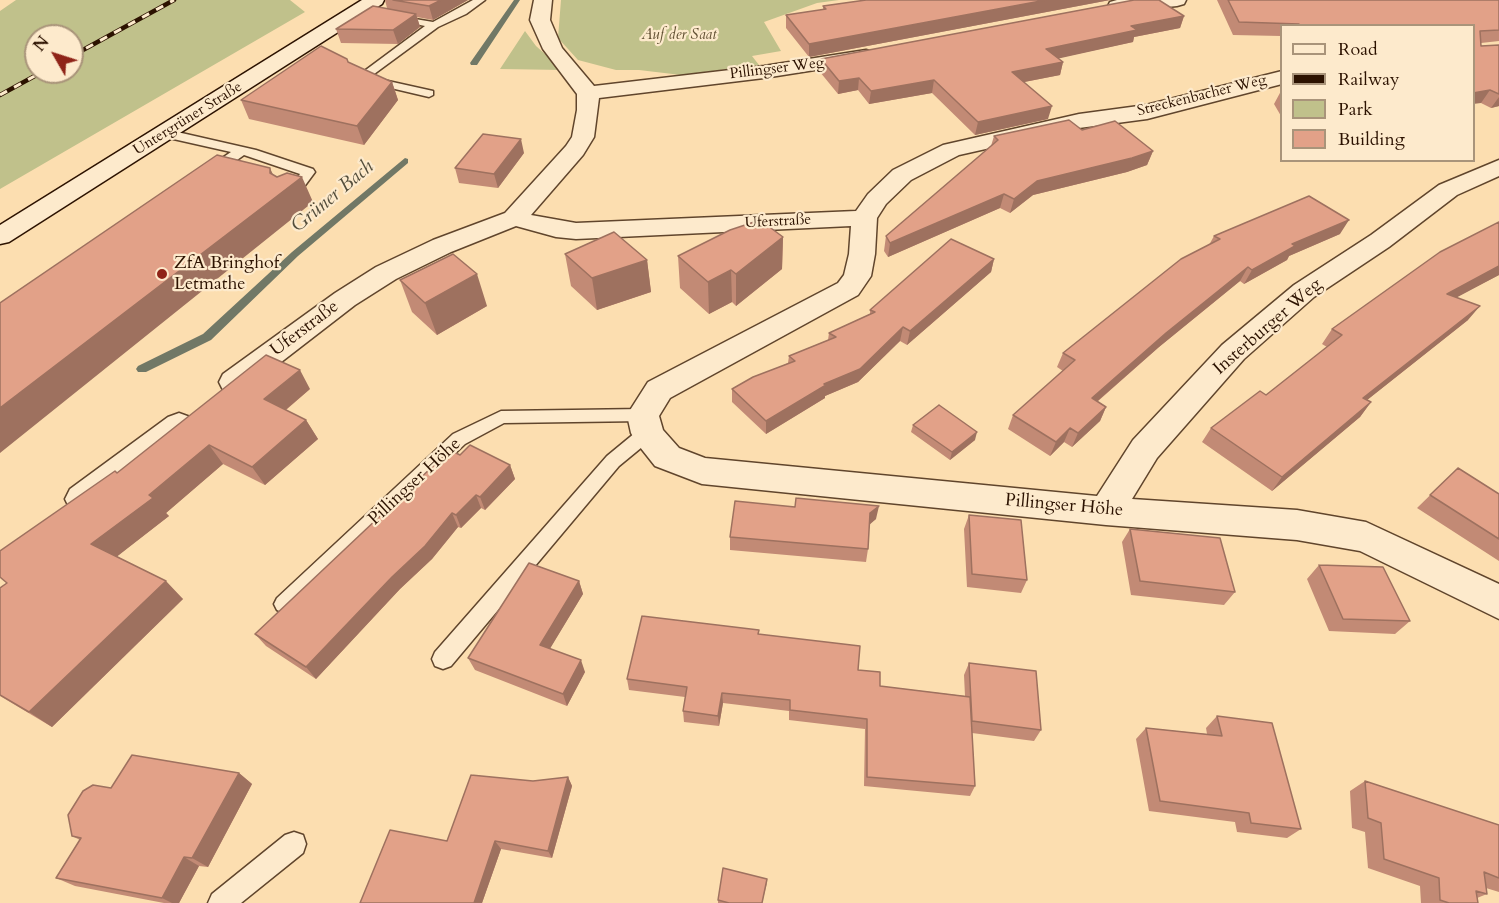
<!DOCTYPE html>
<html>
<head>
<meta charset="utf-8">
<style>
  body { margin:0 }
  #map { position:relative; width:1499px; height:903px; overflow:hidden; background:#fcdeb0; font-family:Cardo,serif }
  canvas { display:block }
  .legend { position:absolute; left:1280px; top:24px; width:195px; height:138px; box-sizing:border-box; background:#fdeacc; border:2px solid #a9947a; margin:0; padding:8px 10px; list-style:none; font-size:18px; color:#2c1200 }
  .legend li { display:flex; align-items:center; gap:12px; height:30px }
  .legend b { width:30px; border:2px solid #a9947a }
  .north { position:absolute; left:24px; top:24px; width:60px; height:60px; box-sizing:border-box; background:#fdeacc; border:2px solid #a9947a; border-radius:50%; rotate:309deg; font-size:16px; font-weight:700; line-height:24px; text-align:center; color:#2c1200 }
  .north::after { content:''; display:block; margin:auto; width:21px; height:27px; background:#8f2418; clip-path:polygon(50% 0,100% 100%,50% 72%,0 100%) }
</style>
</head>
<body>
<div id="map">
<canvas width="1499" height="903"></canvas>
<ul class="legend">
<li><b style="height:8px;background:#fdeacc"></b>Road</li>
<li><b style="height:8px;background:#2c1200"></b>Railway</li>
<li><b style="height:16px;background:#c0c18b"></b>Park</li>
<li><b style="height:16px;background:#e2a188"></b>Building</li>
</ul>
<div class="north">N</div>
</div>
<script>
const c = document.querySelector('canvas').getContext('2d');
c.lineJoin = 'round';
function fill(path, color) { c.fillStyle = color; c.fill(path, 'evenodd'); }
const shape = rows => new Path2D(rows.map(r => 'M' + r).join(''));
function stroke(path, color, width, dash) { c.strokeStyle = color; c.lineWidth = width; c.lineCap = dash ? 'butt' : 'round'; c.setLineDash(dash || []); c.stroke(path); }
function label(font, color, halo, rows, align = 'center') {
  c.font = font + ' Cardo,serif'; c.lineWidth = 4.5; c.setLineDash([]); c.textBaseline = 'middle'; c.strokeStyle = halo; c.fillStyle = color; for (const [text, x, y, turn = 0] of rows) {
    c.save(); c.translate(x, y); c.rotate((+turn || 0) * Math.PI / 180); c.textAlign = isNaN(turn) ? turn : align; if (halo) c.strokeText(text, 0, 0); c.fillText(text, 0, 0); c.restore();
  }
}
const green = shape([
  [16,0,290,0,305,12,0,189,0,11],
  [36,36,72,36,72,72,36,72],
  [561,0,839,0,817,3,764,22,781,51,752,56,759,65,681,75,639,70,616,70,578,60,558,38],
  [525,31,536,46,563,70,500,69]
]);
const stream = shape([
  [514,0,520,0,477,65,471,65,470,63,514,0],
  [405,158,408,159,408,163,298,256,211,340,146,372,138,372,136,369,138,366,203,334,292,252,405,158]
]);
const service = shape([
  [473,0,485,0,466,14,438,27,370,77,433,91,433,95,429,97,361,81,355,78,425,26,391,19,391,15,433,22,473,0],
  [164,129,256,150,313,169,315,172,295,199,285,199,283,196,300,174,244,155,216,175,206,175,204,172,206,169,231,152,160,136,158,133,160,130,164,129],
  [643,409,649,410,652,415,649,420,643,421,504,423,465,444,291,610,284,613,277,610,274,604,277,598,453,434,501,411,643,409],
  [647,426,653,428,656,433,653,438,619,466,451,666,443,669,435,666,432,659,435,652,607,456,641,428,647,426],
  [294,832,303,835,306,844,303,853,241,903,208,903,212,894,285,835,294,832]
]);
const minor = shape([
  [534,0,552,0,550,20,562,48,594,86,764,66,866,50,873,52,876,56,873,60,866,62,764,78,599,98,594,137,583,155,531,215,576,223,856,211,868,194,893,170,943,145,1079,114,1146,105,1282,71,1282,84,1147,119,1079,128,959,155,911,180,886,204,877,218,875,254,871,276,858,295,670,398,659,416,663,430,679,448,705,458,1097,496,1133,440,1222,345,1294,285,1371,235,1439,185,1499,160,1499,176,1457,195,1389,247,1314,297,1244,359,1157,458,1132,499,1297,510,1366,522,1499,584,1499,619,1360,551,1297,540,1106,525,702,484,655,466,636,442,631,433,627,415,648,382,838,283,844,275,849,254,851,226,576,239,556,237,516,226,451,252,396,279,355,305,245,390,234,393,223,390,219,382,223,374,335,293,376,267,433,240,505,213,566,146,572,137,577,110,577,94,543,49,530,20,534,0],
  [1117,0,1186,0,1184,4,1177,6,1117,12,1110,10,1108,6,1110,2,1117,0],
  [179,413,190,417,195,425,190,433,94,509,82,513,70,509,65,499,70,489,168,417,179,413]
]);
const secondary = shape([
  [362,0,384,0,382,4,9,242,0,244,0,225,362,0]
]);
const rail = shape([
  [72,56,174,0],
  [0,95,42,72]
]);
const wall = shape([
  [385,0,468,0,433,20,417,17,420,27,398,44,341,43,336,29,387,8],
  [866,0,1110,0,809,57,786,28,786,15,823,10,823,6],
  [1217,0,1499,0,1499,41,1481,43,1481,46,1499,45,1499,106,1491,108,1481,103,1473,26,1281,26,1281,36,1233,35],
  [1184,16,1180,28,1134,37,1133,42,1058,58,1063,62,1060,75,1024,82,1048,119,975,135,932,93,869,104,858,90,838,94,820,72,821,59],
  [348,62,392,82,398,100,364,145,249,119,241,100],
  [1281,91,1281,116,1274,104],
  [1082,130,1153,151,1147,165,1127,172,1033,195,1010,213,1000,208,888,257,884,251,886,236,991,146,994,136],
  [524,153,498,188,459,183,455,168],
  [1499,222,1499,275,1456,297,1468,320,1367,400,1371,402,1360,417,1272,491,1202,442,1211,428,1266,395,1327,347,1322,344,1332,329],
  [1340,234,1289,256,1287,260,1244,284,1240,281,1159,347,1097,402,1106,407,1100,421,1072,447,1064,442,1050,456,1008,429,1013,415,1063,371,1057,367,1063,353,1209,245,1214,236],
  [783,237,782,269,736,306,732,302,709,314,680,288,678,256],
  [565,254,647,260,651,292,597,310,571,286],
  [994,259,991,272,907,345,900,341,858,382,825,396,825,398,766,434,732,402,732,389,788,363,789,356,828,340,829,333,870,314,870,310],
  [400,280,487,306,437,335,412,312],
  [310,389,286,410,306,420,318,439,265,485,223,464,166,513,169,516,117,556,183,599,52,727,0,696,0,588,7,583,117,473],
  [913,425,975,440,950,460,911,432],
  [460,455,510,465,515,479,485,510,481,508,461,528,458,527,432,559,400,589,316,679,266,646,255,634],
  [1458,468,1499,494,1499,561,1417,508],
  [969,515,1027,580,1021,593,967,587,964,529],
  [876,519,869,524,868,549,866,562,730,550,730,537],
  [1130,529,1235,592,1224,605,1131,595,1122,542],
  [1319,565,1410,621,1395,634,1329,631,1307,579],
  [579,581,583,594,550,648,585,672,567,706,475,670,468,658],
  [759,634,858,670,880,686,965,696,964,675,969,663,1041,730,1034,741,972,733,975,786,970,796,864,786,865,729,789,720,789,711,723,703,719,726,684,722,683,711,685,697,629,690,627,679],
  [1217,716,1301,829,1287,838,1237,832,1235,822,1149,811,1136,739,1146,728,1207,734,1206,728],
  [239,773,252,784,208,867,199,866,179,903,164,903,75,886,56,878,80,840,72,836,111,788],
  [568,777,572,786,552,858,501,849,482,903,360,903,533,781],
  [1365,781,1499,825,1499,892,1486,888,1487,894,1477,898,1478,903,1421,903,1420,886,1368,868,1365,832,1352,828,1350,791],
  [767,883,762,903,718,903,718,900]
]);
const shadedWall = shape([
  [441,0,468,0,433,20,429,6],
  [1046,0,1110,0,809,57,809,44],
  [416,14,420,27,398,44,393,30],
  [1184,16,1180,28,1134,37,1133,42,1043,62,1046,49,1131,26],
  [1063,62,1060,75,1009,85,1012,72],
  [859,78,858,90,838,94,839,81],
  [934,80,932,93,869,104,871,91],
  [392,82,398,100,364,145,357,126],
  [1490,90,1481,103,1473,104,1473,93],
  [1499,97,1499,106,1491,108],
  [1052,106,1048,119,975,135,978,122],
  [521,139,524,153,498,188,494,174],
  [1153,151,1147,165,1127,172,1033,195,1010,213,1014,199,1037,181],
  [270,168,281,192,302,177,313,202,0,453,0,408,270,173],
  [1004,194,1000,208,888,257,890,243],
  [1349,220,1340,234,1289,256,1287,260,1244,284,1252,270,1292,244],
  [783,237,782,269,736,306,736,274],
  [994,259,991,272,907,345,910,331],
  [647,260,651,292,597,310,592,278],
  [1499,266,1499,275,1435,309,1447,294],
  [1248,267,1240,281,1159,347,1085,412,1092,398,1166,333],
  [731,270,732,302,709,314,708,282],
  [477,274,487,306,437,335,425,303],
  [1480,306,1468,320,1352,412,1363,398],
  [903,327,900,341,858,382,825,396,825,398,766,434,766,421,824,384],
  [300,370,310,389,276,418,264,399],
  [1371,402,1360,417,1272,491,1282,477],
  [1106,407,1100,421,1072,447,1078,433],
  [306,420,318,439,265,485,252,467],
  [1070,428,1064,442,1050,456,1056,442],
  [977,432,975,440,950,460,952,452],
  [209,445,223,464,166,513,169,516,110,562,91,544],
  [510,465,515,479,485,510,480,497],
  [476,495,481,508,461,528,456,515],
  [879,506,876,519,868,526,870,513],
  [452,513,458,527,432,559,400,589,316,679,306,667],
  [166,581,183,599,52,727,29,712],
  [579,581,583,594,545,657,540,645],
  [581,660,585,672,567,706,563,694],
  [722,693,723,703,719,726,718,716],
  [239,773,252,784,208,867,192,858],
  [568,777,572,786,552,858,548,851],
  [495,841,501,849,482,903,474,903],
  [184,857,199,866,179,903,172,903,162,898]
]);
const building = shape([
  [393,0,441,0,429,6,393,0],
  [866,0,1046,0,809,44,786,15,826,9,823,6,866,0],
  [1134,0,1159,0,1184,16,1131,26,1137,30,1046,49,1063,62,1012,72,1052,106,978,122,934,80,871,91,859,78,839,81,821,59,1134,0],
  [1228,0,1499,0,1499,30,1480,31,1481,46,1499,45,1499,94,1490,90,1473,93,1473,26,1300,26,1299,24,1239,22,1228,0],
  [373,6,416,14,393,30,336,29,373,6],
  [321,46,347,59,348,62,392,82,357,126,241,100,321,46],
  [1069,120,1082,130,1115,121,1153,151,1132,158,1037,181,1014,199,1004,194,890,243,886,236,998,140,994,136,1069,120],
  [483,134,521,139,494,174,455,168,483,134],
  [217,155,270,168,270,173,277,177,287,173,302,177,0,408,0,303,217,155],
  [1309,196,1349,220,1292,244,1295,246,1252,270,1248,267,1166,333,1092,398,1106,407,1078,433,1070,428,1056,442,1013,415,1075,360,1063,353,1181,259,1220,239,1214,236,1309,196],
  [760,220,783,237,736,274,731,270,708,282,678,256,730,230,760,220],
  [1499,222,1499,266,1447,294,1480,306,1363,398,1371,402,1282,477,1211,428,1260,391,1266,395,1342,335,1332,329,1440,252,1499,222],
  [614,232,647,260,592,278,565,254,614,232],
  [951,239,994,259,910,331,903,327,860,369,824,384,826,385,766,421,732,389,753,377,795,361,789,356,836,337,829,333,875,312,870,310,951,239],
  [453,254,477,274,425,303,400,280,453,254],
  [266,355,300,370,264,399,306,420,252,467,209,445,149,495,153,498,91,544,166,581,29,712,0,695,0,588,7,583,0,577,0,551,115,471,117,473,266,355],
  [939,405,977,432,952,452,913,425,939,405],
  [470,445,510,465,480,497,476,495,456,515,452,513,425,546,392,577,306,667,255,634,450,450,460,455,470,445],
  [1458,468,1499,494,1499,539,1430,495,1458,468],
  [796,498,879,506,870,513,868,549,730,537,735,501,795,507,796,498],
  [969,515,1021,520,1027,580,972,574,969,515],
  [1130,529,1220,538,1235,592,1140,581,1130,529],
  [529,563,579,581,540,645,581,660,563,694,468,658,529,563],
  [1319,565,1383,567,1410,621,1343,619,1319,565],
  [642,616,759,630,758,634,860,646,858,670,880,672,880,686,970,697,975,786,867,777,867,719,790,710,790,700,722,693,718,716,683,711,687,687,627,679,642,616],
  [969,663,1036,671,1041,730,972,721,969,663],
  [1217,716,1272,723,1301,829,1251,823,1249,813,1160,801,1146,728,1222,736,1217,716],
  [132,755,239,773,192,858,184,857,162,898,56,878,81,838,72,836,68,815,83,791,93,785,111,788,132,755],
  [471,775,533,781,568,777,548,851,495,841,474,903,360,903,390,830,447,841,471,775],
  [1365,781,1499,825,1499,878,1484,872,1487,894,1476,891,1478,903,1449,903,1440,900,1439,878,1384,859,1381,823,1368,818,1365,781],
  [723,868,767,879,762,903,729,903,718,900,723,868]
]);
const markers = [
  [162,274,6,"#8f2418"]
];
const farParknames = [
  ["Auf der Saat",679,36]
];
const farStreetnames = [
  ["Pillingser Weg",777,69,-7],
  ["Streckenbacher Weg",1202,96,-14],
  ["Untergrüner Straße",188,119,-32],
  ["Uferstraße",778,222,-3]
];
const poiNames = [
  ["ZfA Bringhof",174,264],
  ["Letmathe",174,285]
];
const streetNames = [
  ["Insterburger Weg",1268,327,-41],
  ["Uferstraße",305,329,-37],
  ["Pillingser Höhe",415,482,-43],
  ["Pillingser Höhe",1064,506,5]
];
const waterNames = [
  ["Grüner Bach",333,197,-40]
];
fill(green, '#c0c18b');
fill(stream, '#717866');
stroke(service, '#60452c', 3);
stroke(minor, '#60452c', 3);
stroke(secondary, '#2c1200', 3);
fill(service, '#fdeacc');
fill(minor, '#fdeacc');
fill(secondary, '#fdeacc');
stroke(rail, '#2c1200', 4.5);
stroke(rail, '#fdeacc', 3, [8]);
fill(wall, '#c28a75');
fill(shadedWall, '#9e715f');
fill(building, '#e2a188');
stroke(building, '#9e715f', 1.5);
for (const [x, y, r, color] of markers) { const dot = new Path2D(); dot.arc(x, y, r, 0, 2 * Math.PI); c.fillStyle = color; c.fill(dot); stroke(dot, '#fdeacc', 2); }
label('italic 15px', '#604f31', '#fdeacc', farParknames);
label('15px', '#2c1200', '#fdeacc', farStreetnames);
label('18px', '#2c1200', '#fdeacc', poiNames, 'left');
label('18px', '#2c1200', '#fdeacc', streetNames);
label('italic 20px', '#544e3c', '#fdeacc', waterNames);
</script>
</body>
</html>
